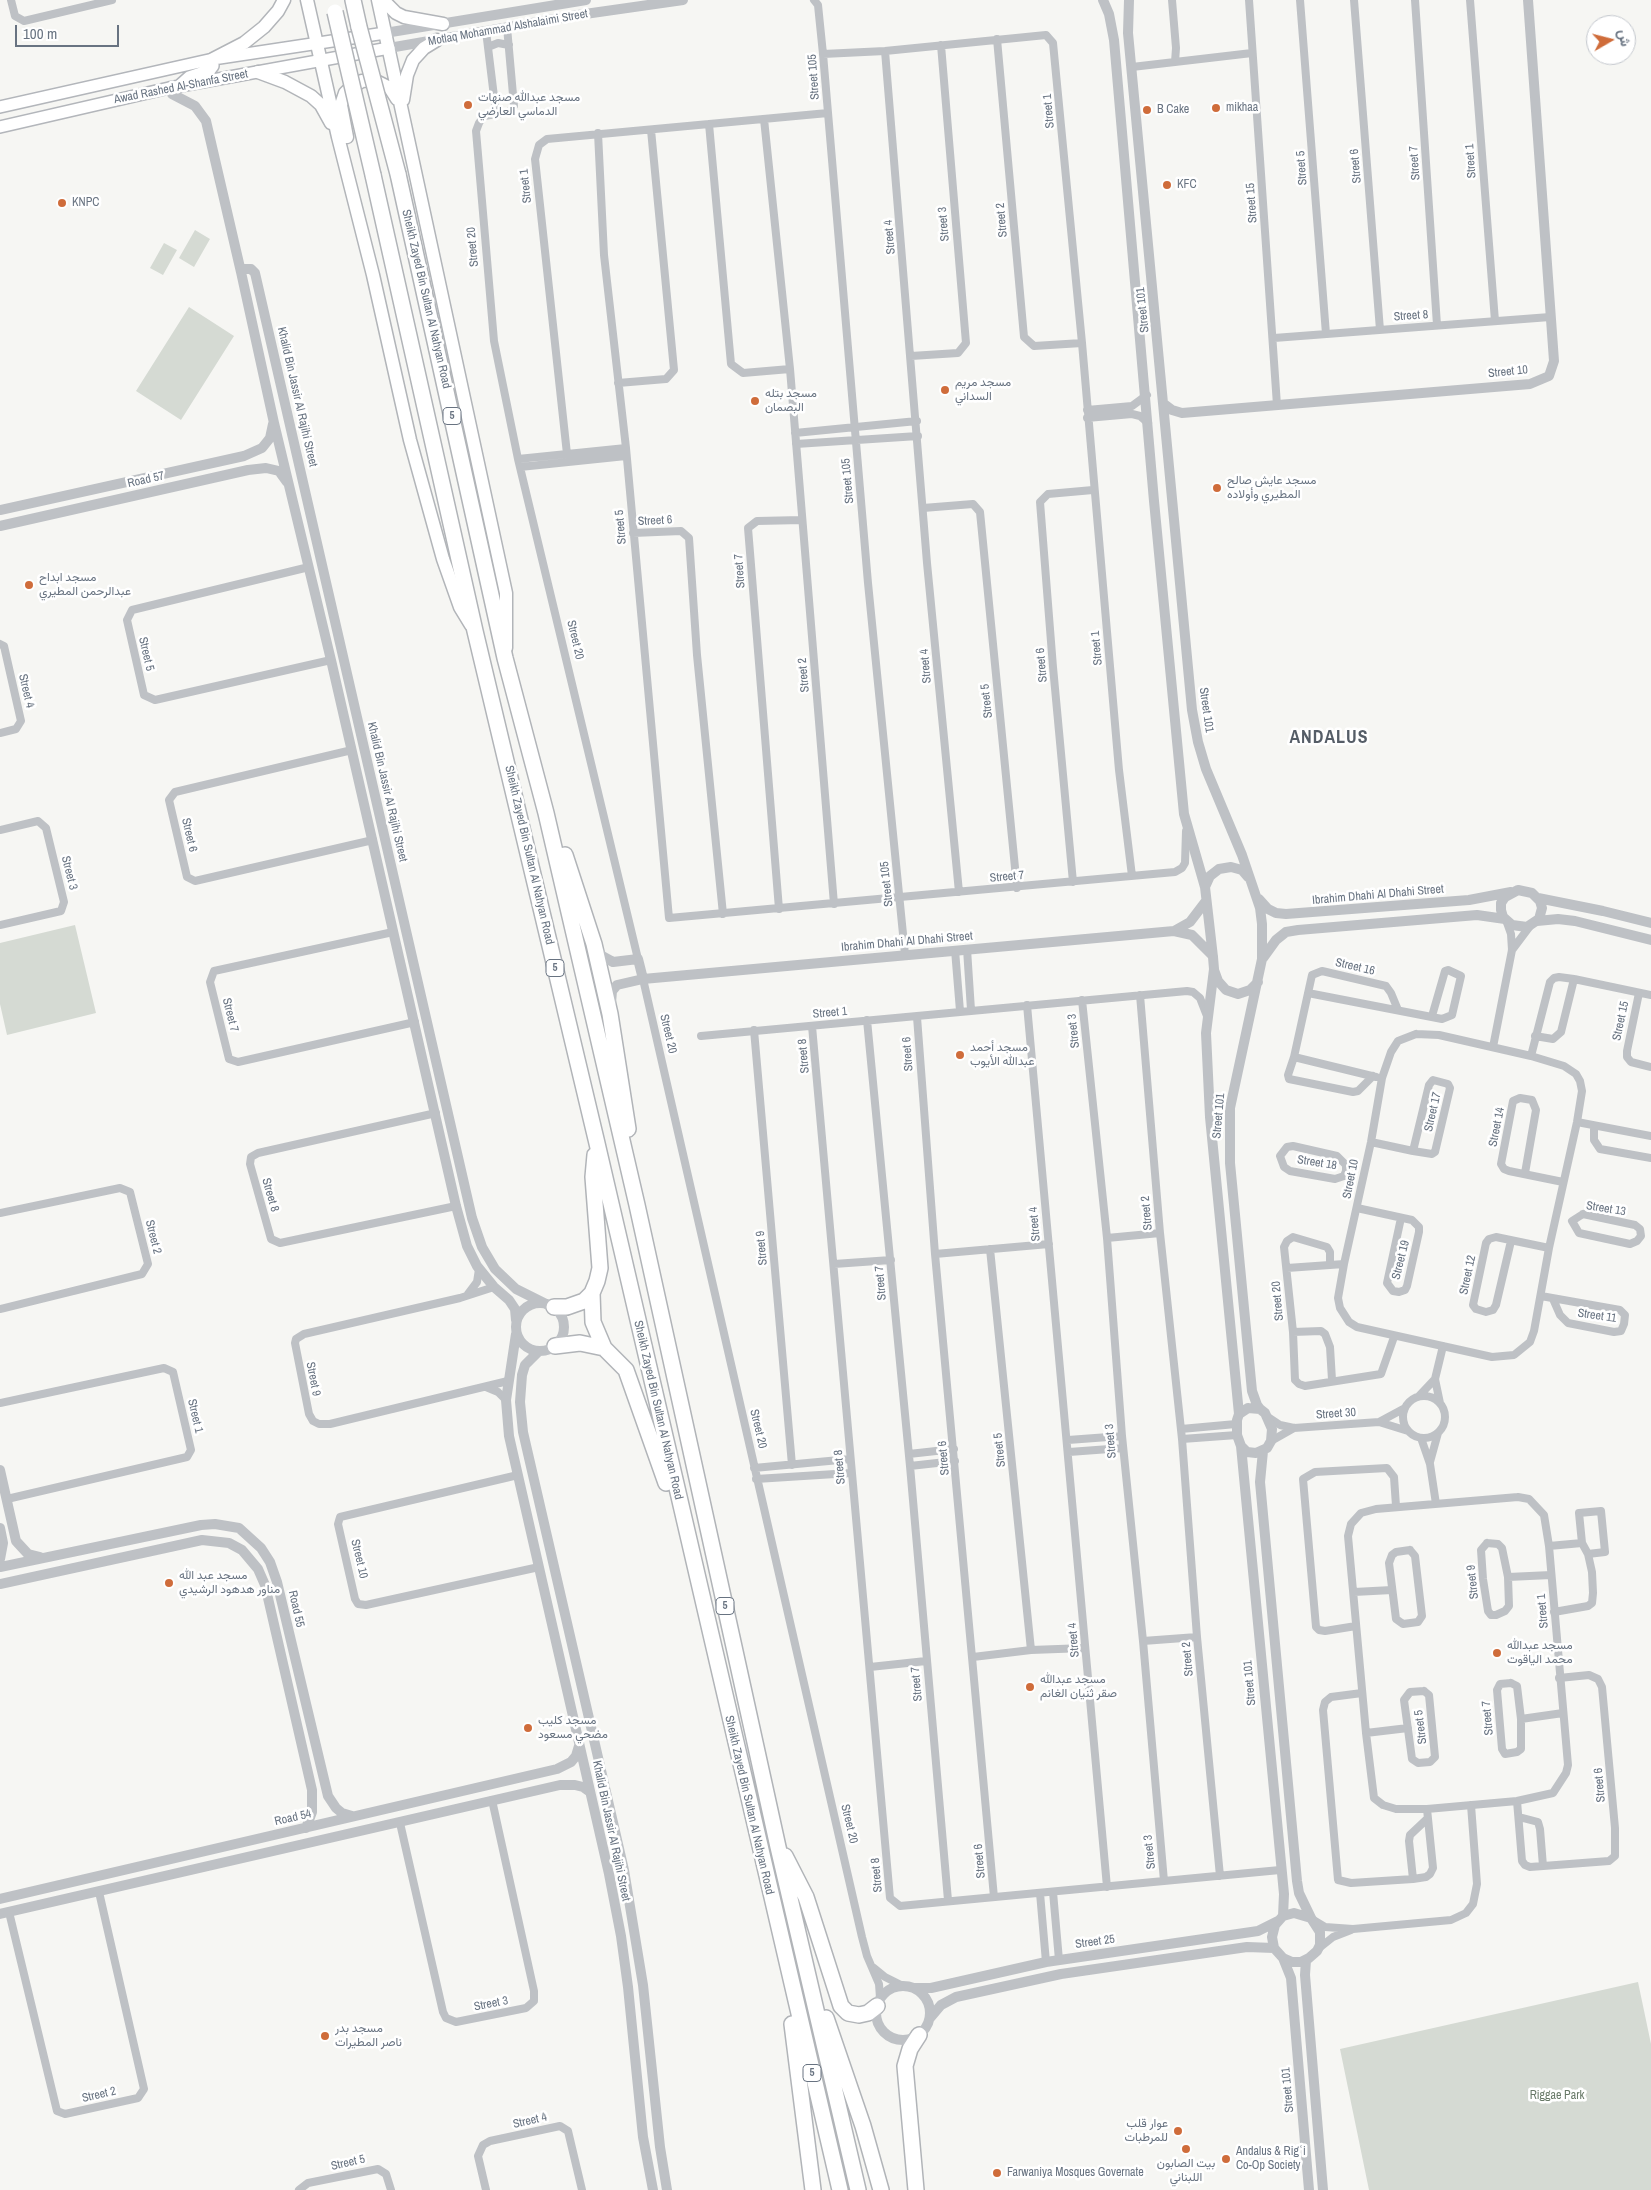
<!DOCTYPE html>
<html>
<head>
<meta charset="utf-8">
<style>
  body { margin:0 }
  #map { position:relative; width:1651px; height:2190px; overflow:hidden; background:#f6f6f3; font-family:"Archivo Narrow",Vazirmatn,sans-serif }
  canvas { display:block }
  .north { position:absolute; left:1586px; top:15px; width:50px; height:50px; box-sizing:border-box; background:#fff; border:1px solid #c3c7cd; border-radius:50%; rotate:82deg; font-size:14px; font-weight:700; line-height:20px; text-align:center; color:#687381 }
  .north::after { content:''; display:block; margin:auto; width:18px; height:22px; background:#cf6c3a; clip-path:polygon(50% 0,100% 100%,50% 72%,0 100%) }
  .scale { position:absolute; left:15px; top:25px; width:104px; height:22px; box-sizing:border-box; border:2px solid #687381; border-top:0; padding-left:6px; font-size:15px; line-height:18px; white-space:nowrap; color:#687381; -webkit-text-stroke:4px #fff; paint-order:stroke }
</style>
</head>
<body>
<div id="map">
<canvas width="1651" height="2190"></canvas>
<div class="north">ش</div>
<div class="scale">100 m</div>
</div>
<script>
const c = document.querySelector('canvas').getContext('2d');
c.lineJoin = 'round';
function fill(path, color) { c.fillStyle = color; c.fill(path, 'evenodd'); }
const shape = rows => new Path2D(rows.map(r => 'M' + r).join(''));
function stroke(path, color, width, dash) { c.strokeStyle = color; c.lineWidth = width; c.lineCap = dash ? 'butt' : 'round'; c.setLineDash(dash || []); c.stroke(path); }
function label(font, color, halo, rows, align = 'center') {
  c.font = font + ' "Archivo Narrow",Vazirmatn,sans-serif'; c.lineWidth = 5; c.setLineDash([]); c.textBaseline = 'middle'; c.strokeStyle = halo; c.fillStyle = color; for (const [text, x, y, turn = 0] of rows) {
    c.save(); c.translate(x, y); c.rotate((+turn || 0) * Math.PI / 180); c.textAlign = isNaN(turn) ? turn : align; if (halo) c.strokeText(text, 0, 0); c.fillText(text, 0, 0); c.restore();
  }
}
const green = shape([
  [195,230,210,239,194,267,179,258],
  [164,243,177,250,163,275,150,268],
  [189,307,234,336,181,420,136,391],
  [75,925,96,1013,7,1035,0,1004,0,943],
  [1638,1982,1651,2044,1651,2190,1369,2190,1340,2049]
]);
const minor = shape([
  [11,0,15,16,24,21,112,0],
  [814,0,818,5,823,54,868,583,905,954],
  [1172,0,1176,48,1175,62],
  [1249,0,1277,405],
  [1300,0,1326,334],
  [1354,0,1380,330],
  [1415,0,1437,325],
  [1470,0,1495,321],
  [507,27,514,106,509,112,484,116,479,123,476,131,494,341,518,459,638,959],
  [486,31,496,113],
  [997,39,1024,337,1034,346,1082,343],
  [488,47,498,43,509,45],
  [885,51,927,563,959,892],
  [823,54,885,51,1046,35,1053,43,1082,343,1119,770,1132,876],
  [1132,67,1252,53],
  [764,119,790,369,834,904],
  [709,124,731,364,743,373,790,369],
  [598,133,604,255,626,448,669,918,1175,872,1182,868,1185,863,1186,831],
  [1274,338,1550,317],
  [911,356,958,353,966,343,941,45],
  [618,383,666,379,674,370,651,130],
  [1087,410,1132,406,1147,395],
  [1087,418,1132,414,1140,416,1148,423],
  [795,433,917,421],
  [796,444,918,436],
  [567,454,535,159,539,145,547,139,828,113],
  [518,459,626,448],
  [520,467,626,456],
  [923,508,973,504,980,512,1017,888],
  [633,533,681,531,689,538,697,655,723,914],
  [309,567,132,610,127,620,144,695,155,700,331,660],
  [0,644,4,646,21,721,16,729,0,733],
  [352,750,175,792,169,800,187,877,195,881,373,840],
  [0,830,38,821,46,828,64,902,61,911,0,925],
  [1073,882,1053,667,1040,502,1048,494,1093,490],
  [779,909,748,528,757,521,802,520],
  [393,932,214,971,210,982,229,1059,238,1062,415,1022],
  [967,949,971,1010],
  [955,950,960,1011],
  [1512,950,1530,926],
  [643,979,862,1937,867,1956,879,1984,880,1998],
  [1308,993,1442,1019,1452,1015,1461,976,1448,970,1445,971,1432,1016],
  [1639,993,1627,1051,1627,1057,1631,1062,1651,1067],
  [1140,995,1160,1233,1182,1439,1197,1637,1220,1876],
  [1082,1000,1107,1238,1122,1436,1143,1641,1164,1881],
  [1027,1005,1107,1887],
  [917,1017,935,1254,994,1897],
  [867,1020,910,1466,948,1900],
  [812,1026,890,1898,900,1906,1280,1870],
  [754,1030,792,1465],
  [1416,1034,1439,1035,1531,1056,1564,1066,1576,1074,1580,1081,1582,1091,1577,1122,1549,1248,1534,1331,1530,1342,1514,1355,1492,1357,1357,1327,1349,1322,1340,1308,1338,1298,1344,1264,1371,1142,1382,1078,1391,1052,1398,1041,1416,1034],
  [701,1036,1187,991,1193,992,1200,998,1207,1016],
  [1535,1036,1553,1039,1561,1032,1574,979],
  [1493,1047,1512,950,1511,934,1506,920],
  [1531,1056,1550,982,1554,978,1559,977,1574,979,1651,995],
  [1294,1057,1376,1077],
  [1373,1076,1358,1091,1353,1092,1289,1079,1288,1075,1294,1057,1312,975,1322,971,1386,986,1391,993,1398,1010],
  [436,1113,258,1153,251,1157,250,1164,271,1239,280,1243,456,1206],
  [1577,1122,1651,1136],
  [1594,1126,1594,1140,1600,1149,1651,1158],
  [1371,1142,1413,1151,1432,1154,1435,1152,1450,1088,1448,1084,1433,1080,1429,1085,1413,1151],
  [1293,1146,1337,1156,1346,1165,1346,1171,1344,1176,1335,1179,1290,1171,1284,1167,1280,1156,1287,1147,1293,1146],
  [1525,1173,1536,1110,1532,1100,1520,1098,1513,1101,1501,1164,1504,1169,1509,1171,1563,1182],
  [1357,1208,1412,1220,1419,1227,1419,1232,1407,1286,1405,1290,1399,1292,1393,1291,1387,1283,1401,1218],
  [0,1213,120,1188,130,1192,148,1264,142,1274,0,1309],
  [1583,1214,1635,1225,1640,1229,1641,1236,1637,1241,1630,1244,1579,1233,1572,1221,1583,1214],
  [1107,1238,1160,1233],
  [1511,1241,1496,1305,1493,1310,1486,1312,1476,1309,1473,1305,1486,1243,1489,1239,1496,1237,1549,1248],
  [990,1249,1031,1650],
  [935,1254,1049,1244],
  [834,1264,891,1260],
  [1330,1264,1330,1252,1327,1247,1293,1237,1287,1241,1284,1247,1293,1332,1295,1380,1299,1384,1305,1386,1381,1374,1394,1337],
  [1287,1268,1344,1264],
  [494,1287,460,1298,304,1334,296,1339,295,1343,309,1414,313,1421,319,1424,330,1424,508,1381],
  [468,1294,477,1282,479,1269],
  [1541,1296,1620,1310,1625,1315,1624,1324,1621,1331,1614,1332,1568,1323,1560,1315,1553,1299],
  [1293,1332,1321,1331,1325,1334,1330,1347,1332,1380],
  [486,1387,498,1392,506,1400],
  '1403 1417a21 21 0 1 1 42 0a21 21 0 1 1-42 0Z',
  [1419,1396,1435,1379],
  [0,1403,164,1368,173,1372,191,1450,187,1457,7,1499],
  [1440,1403,1435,1379,1443,1346],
  [1268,1417,1280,1425,1294,1428,1379,1422,1408,1431],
  [1379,1422,1405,1408],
  [1181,1429,1236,1424],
  [1421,1438,1430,1464,1436,1504],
  [1182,1439,1237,1435],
  [1068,1440,1122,1436],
  [1271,1441,1294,1428],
  [1069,1452,1123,1448],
  [909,1454,954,1449],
  [1430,1462,1438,1433],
  [910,1466,955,1461],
  [754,1468,850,1459],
  [518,1475,340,1517,338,1524,355,1599,358,1604,366,1605,539,1567],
  [756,1479,851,1473],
  [1518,1497,1529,1499,1544,1515,1549,1546,1568,1765,1566,1773,1553,1793,1517,1801,1427,1809,1396,1809,1383,1805,1374,1798,1366,1733,1348,1536,1351,1524,1361,1513,1376,1509,1518,1497],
  [1487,1543,1498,1544,1502,1548,1508,1577,1509,1606,1505,1611,1496,1615,1491,1615,1488,1611,1483,1579,1481,1550,1487,1543],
  [1582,1543,1579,1513,1601,1511,1605,1552,1588,1554],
  [1549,1546,1582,1543,1588,1554,1592,1572,1593,1593,1592,1603,1588,1606,1554,1612],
  [1410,1550,1415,1556,1422,1616,1418,1622,1403,1624,1396,1619,1389,1563,1392,1555,1396,1552,1410,1550],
  [1508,1577,1551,1575],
  [1354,1592,1392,1590],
  [1356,1626,1325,1631,1319,1630,1316,1627,1303,1479,1315,1472,1387,1468,1394,1477,1396,1506],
  [1143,1641,1197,1637],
  [973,1657,1031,1650,1085,1648],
  [870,1667,926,1661],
  [1511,1683,1517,1686,1521,1719,1521,1749,1517,1752,1505,1754,1502,1749,1497,1690,1500,1684,1511,1683],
  [1424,1691,1429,1695,1435,1757,1430,1762,1418,1763,1412,1759,1404,1700,1410,1692,1424,1691],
  [1362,1693,1331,1697,1325,1702,1323,1710,1338,1880,1351,1883,1413,1879,1426,1877,1430,1874,1433,1868,1427,1809],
  [1521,1719,1563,1713],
  [1366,1733,1408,1728],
  [1517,1801,1522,1861,1525,1865,1530,1867,1609,1861,1615,1856,1615,1828,1602,1687,1598,1679,1589,1675,1559,1678],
  [1519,1817,1538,1822,1540,1829,1543,1866],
  [400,1823,443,2012,446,2018,456,2022,526,2008,534,2001,534,1991,492,1800],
  [1413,1879,1409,1841,1410,1835,1427,1819],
  [1053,1892,1059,1960],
  [1040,1893,1046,1962],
  [9,1912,57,2111,65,2114,138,2098,144,2089,99,1892],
  [1315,1921,1325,1927,1353,1929,1451,1920,1466,1913,1473,1904,1477,1884,1471,1805],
  [1318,1949,1333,1937,1351,1930],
  [874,1968,885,1977,901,1985],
  [299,2190,308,2183,378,2169,386,2174,391,2190],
  [486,2190,478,2156,483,2145,490,2141,560,2126,568,2131,582,2190]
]);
const tertiary = shape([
  [1103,0,1109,14,1114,40,1154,501,1184,814,1205,887,1213,957,1214,969,1206,1033,1210,1117,1239,1414],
  [1129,0,1128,33,1192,710,1198,742,1206,769,1242,855,1260,908,1262,924,1262,959,1230,1108,1230,1163,1252,1391,1257,1405,1260,1409],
  [385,33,586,0],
  [389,48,578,15,683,0],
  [169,88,172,94,195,106,206,121,241,272],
  [1164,404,1172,410,1182,413,1530,384,1549,376,1554,361,1528,0],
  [0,510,244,456,262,448,270,438,273,424],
  [0,526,248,470,266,468,279,471,287,482],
  [1205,887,1210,876,1219,869,1231,867,1242,870,1248,877],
  [1518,890,1532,893,1540,901,1542,908,1539,919,1527,927,1512,925,1503,917,1501,910,1501,903,1505,897,1518,890],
  [1538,898,1603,911,1651,923],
  [1259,899,1268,909,1276,913,1286,914,1469,900,1511,892],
  [1537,921,1558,919,1575,921,1651,940],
  [1174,931,1190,922,1206,901],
  [596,947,602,956,613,962,638,959,643,979],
  [1263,958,1276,940,1286,932,1298,930,1477,915,1505,919],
  [1214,970,1218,981,1226,990,1238,994,1250,990,1258,982],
  [611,1003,612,991,617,985,643,979,1174,931,1192,935,1213,956],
  '516 1327a24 24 0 1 1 48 0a24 24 0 1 1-48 0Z',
  [516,1320,515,1309,509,1300,494,1287,477,1266,467,1246,456,1206,331,660,274,423,241,272,245,269,251,269,255,273,472,1218,482,1247,495,1269,516,1289,546,1304],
  [516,1334,506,1400,509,1436,609,1874,621,1936,628,1987,643,2137,653,2190],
  [538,1352,525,1365,522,1375,520,1402,523,1432,624,1870,643,1985,660,2147,667,2190],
  [1248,1408,1260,1409,1265,1413,1272,1429,1271,1441,1267,1448,1256,1453,1247,1452,1241,1446,1237,1435,1237,1420,1239,1414,1248,1408],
  [1241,1446,1284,1894,1283,1916],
  [1263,1451,1260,1482,1297,1881,1299,1893,1311,1918],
  [0,1470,16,1541,28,1554,40,1557],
  [0,1528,3,1543,0,1559],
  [0,1567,201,1525,215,1524,239,1528,261,1548,270,1562,277,1582,328,1796,336,1808,342,1813,352,1816],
  [0,1584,202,1540,229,1543,242,1550,258,1569,265,1585,312,1790,312,1812,306,1828],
  [0,1899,557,1769,571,1762,576,1756,579,1746],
  [0,1914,560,1785,575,1785,583,1787,590,1792],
  [1283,1958,1292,1962,1301,1962,1309,1958,1317,1951,1320,1945,1320,1932,1311,1918,1294,1913,1283,1916,1275,1925,1272,1937,1274,1948,1283,1958,1291,1978,1309,2190],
  [1306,1960,1305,1975,1323,2190],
  '876 2013a27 27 0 1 1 54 0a27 27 0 1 1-54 0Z',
  [915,1988,931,1988,1046,1962,1258,1931,1278,1921],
  [930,2018,941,2005,956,1997,1061,1974,1247,1947,1274,1948]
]);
const secondary = shape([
  [179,86,189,77,210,70,213,66,213,59],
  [0,107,213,59,385,33],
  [0,127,169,88,389,48]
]);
const primary = shape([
  [307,0,338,137,373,275,410,440,443,559,460,607,471,625],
  [378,0,506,593,506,648],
  [383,0,396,13,404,17,443,24],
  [213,59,244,43,264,27,278,11,284,0],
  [258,72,285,82,311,96,321,105,331,123],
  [403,100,407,75,413,60,424,48,437,40],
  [347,137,341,105,345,93,350,88,362,81,374,80,390,88,397,99]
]);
const motorway = shape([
  [353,0,359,27],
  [398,174,505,658,546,813,637,1205,778,1847,858,2190],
  [373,175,475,631,596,1139,840,2190],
  [565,855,594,944,610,1014,628,1129],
  [592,1293,593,1322,604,1348],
  [554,1307,567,1307,584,1301,592,1293,597,1281,600,1268,593,1177,595,1155],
  [555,1346,580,1343,604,1348,626,1370,666,1483],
  [785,1856,806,1897,841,2006,848,2013,859,2015,868,2013,877,2006],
  [826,2018,863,2126,881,2190],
  [792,2024,813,2190],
  [916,2190,905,2066,910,2049,919,2035]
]);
const motorwayBridge = shape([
  [335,12,373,175],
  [359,27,398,174]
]);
const markers = [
  [468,105,5,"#cf6c3a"],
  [1216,108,5,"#cf6c3a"],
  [1147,110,5,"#cf6c3a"],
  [1167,185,5,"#cf6c3a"],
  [62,203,5,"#cf6c3a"],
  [945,390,5,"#cf6c3a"],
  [755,401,5,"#cf6c3a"],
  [1217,488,5,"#cf6c3a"],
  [29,585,5,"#cf6c3a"],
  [960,1055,5,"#cf6c3a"],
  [169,1583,5,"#cf6c3a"],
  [1497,1653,5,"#cf6c3a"],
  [1030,1687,5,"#cf6c3a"],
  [528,1728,5,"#cf6c3a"],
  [325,2036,5,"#cf6c3a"],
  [1178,2131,5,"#cf6c3a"],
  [1186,2149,5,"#cf6c3a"],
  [1226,2159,5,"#cf6c3a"],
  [997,2173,5,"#cf6c3a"]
];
const shields = [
  [452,416,18],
  [555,968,18],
  [725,1606,18],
  [812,2073,18]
];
const shieldNames = [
  ["5",452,416],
  ["5",555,968],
  ["5",725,1606],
  ["5",812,2073]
];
const streetNames = [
  ["Motlaq Mohammad Alshalaimi Street",508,28,-10],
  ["Street 105",814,77,-94],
  ["Awad Rashed Al-Shanfa Street",181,87,-11],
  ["Street 1",1049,111,-95],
  ["Street 1",1471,161,-94],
  ["Street 7",1415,163,-94],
  ["Street 6",1356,166,-95],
  ["Street 5",1302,168,-94],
  ["Street 1",526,186,-96],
  ["Street 15",1252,203,-94],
  ["Street 2",1002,220,-95],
  ["Street 3",944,224,-95],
  ["Street 4",890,237,-95],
  ["Street 20",473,247,-95],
  ["Sheikh Zayed Bin Sultan Al Nahyan Road",426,299,77],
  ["Street 101",1143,310,-96],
  ["Street 8",1411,316,-4],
  ["Street 10",1508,372,-6],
  ["Khalid Bin Jassir Al Rajihi Street",297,397,77],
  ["Road 57",146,480,-13],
  ["Street 105",848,481,-95],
  ["Street 6",655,521,-3],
  ["Street 5",621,527,-95],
  ["Street 7",740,571,-94],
  ["Street 20",575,640,77],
  ["Street 1",1097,648,-95],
  ["Street 5",146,654,77],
  ["Street 6",1042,665,-95],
  ["Street 4",926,666,-95],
  ["Street 2",804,675,-95],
  ["Street 4",26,691,77],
  ["Street 5",987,701,-96],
  ["Street 101",1206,710,82],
  ["Khalid Bin Jassir Al Rajihi Street",387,792,77],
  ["Street 6",189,835,77],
  ["Sheikh Zayed Bin Sultan Al Nahyan Road",529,855,77],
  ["Street 3",69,873,76],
  ["Street 7",1007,877,-5],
  ["Street 105",887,884,-96],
  ["Ibrahim Dhahi Al Dhahi Street",1378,895,-5],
  ["Ibrahim Dhahi Al Dhahi Street",907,942,-5],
  ["Street 16",1355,967,13],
  ["Street 1",830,1013,-5],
  ["Street 7",230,1015,76],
  ["Street 15",1621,1021,-78],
  ["Street 3",1074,1031,-96],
  ["Street 20",668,1034,77],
  ["Street 6",908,1054,-94],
  ["Street 8",804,1056,-95],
  ["Street 17",1433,1112,-77],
  ["Street 101",1219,1116,-85],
  ["Street 14",1497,1127,-79],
  ["Street 18",1317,1163,9],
  ["Street 10",1351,1179,-79],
  ["Street 8",270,1195,74],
  ["Street 13",1606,1209,9],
  ["Street 2",1147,1213,-95],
  ["Street 4",1035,1224,-95],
  ["Street 2",153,1237,76],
  ["Street 9",762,1248,-95],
  ["Street 19",1401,1260,-76],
  ["Street 12",1468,1275,-78],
  ["Street 7",881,1283,-95],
  ["Street 20",1278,1301,-95],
  ["Street 11",1597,1316,8],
  ["Street 9",313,1379,79],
  ["Sheikh Zayed Bin Sultan Al Nahyan Road",658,1410,77],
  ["Street 30",1336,1414,-4],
  ["Street 1",195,1416,77],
  ["Street 20",758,1429,77],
  ["Street 3",1111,1441,-95],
  ["Street 5",1000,1450,-96],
  ["Street 6",944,1458,-95],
  ["Street 8",840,1467,-95],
  ["Street 10",359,1559,77],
  ["Street 9",1473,1582,-96],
  ["Road 55",296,1609,77],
  ["Street 1",1543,1611,-95],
  ["Street 4",1074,1640,-95],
  ["Street 2",1188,1659,-95],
  ["Street 101",1250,1683,-95],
  ["Street 7",917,1684,-95],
  ["Street 7",1488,1718,-95],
  ["Street 5",1421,1727,-97],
  ["Street 6",1600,1785,-95],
  ["Sheikh Zayed Bin Sultan Al Nahyan Road",749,1805,77],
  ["Road 54",293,1818,-13],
  ["Street 20",849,1824,77],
  ["Khalid Bin Jassir Al Rajihi Street",611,1831,78],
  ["Street 3",1150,1852,-96],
  ["Street 6",980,1861,-95],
  ["Street 8",877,1875,-95],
  ["Street 25",1095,1942,-8],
  ["Street 3",491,2004,-11],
  ["Street 101",1288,2090,-95],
  ["Street 2",99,2095,-13],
  ["Street 4",530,2121,-13],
  ["Street 5",348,2163,-13]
];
const poiNames = [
  ["مسجد عبدالله صنهات",478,98],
  ["الدماسي العارضي",478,112],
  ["mikhaa",1226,108],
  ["B Cake",1157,110],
  ["KFC",1177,185],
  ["KNPC",72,203],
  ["مسجد مريم",955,383],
  ["السداني",955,397],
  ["مسجد بتله",765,394],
  ["البصمان",765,408],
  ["مسجد عايش صالح",1227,481],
  ["المطيري وأولاده",1227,495],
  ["مسجد ابداح",39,578],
  ["عبدالرحمن المطيري",39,592],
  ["مسجد أحمد",970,1048],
  ["عبدالله الأيوب",970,1062],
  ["مسجد عبد الله",179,1576],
  ["مناور هدهود الرشيدي",179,1590],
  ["مسجد عبدالله",1507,1646],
  ["محمد الياقوت",1507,1660],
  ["مسجد عبدالله",1040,1680],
  ["صقر ثنيان الغانم",1040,1694],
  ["مسجد كليب",538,1721],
  ["مضحي مسعود",538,1735],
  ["مسجد بدر",335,2029],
  ["ناصر المطيرات",335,2043],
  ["عوار قلب",1168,2124,"right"],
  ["للمرطبات",1168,2138,"right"],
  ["Andalus & Rigʿi",1236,2152],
  ["Co-Op Society",1236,2166],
  ["بيت الصابون",1186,2164,"center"],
  ["اللبناني",1186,2178,"center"],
  ["Farwaniya Mosques Governate",1007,2173]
];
const parkNames = [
  ["Riggae Park",1557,2096]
];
const districtNames = [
  ["ANDALUS",1329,738]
];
fill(green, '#d5dad3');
stroke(secondary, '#b3b6bb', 14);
stroke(primary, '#b2b5b9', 15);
stroke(motorway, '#b1b4b8', 18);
stroke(minor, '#bec1c5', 8);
stroke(tertiary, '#bec1c5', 10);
stroke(secondary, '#fff', 11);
stroke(primary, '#fff', 12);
stroke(motorway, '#fff', 15);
stroke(motorwayBridge, '#b1b4b8', 18, []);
stroke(motorwayBridge, '#fff', 15);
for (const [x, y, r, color] of markers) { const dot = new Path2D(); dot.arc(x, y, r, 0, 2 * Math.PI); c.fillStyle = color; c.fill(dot); stroke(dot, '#fff', 2); }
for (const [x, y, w] of shields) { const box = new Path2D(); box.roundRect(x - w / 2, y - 8.5, w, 17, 4); c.fillStyle = '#fff'; c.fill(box); stroke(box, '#687381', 1); }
label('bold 11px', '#687381', null, shieldNames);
label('12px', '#687381', '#fff', streetNames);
label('12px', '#687381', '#fff', poiNames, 'left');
label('12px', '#687967', '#fff', parkNames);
c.letterSpacing = '1px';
label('bold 18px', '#555d67', '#fff', districtNames);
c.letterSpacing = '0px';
</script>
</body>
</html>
